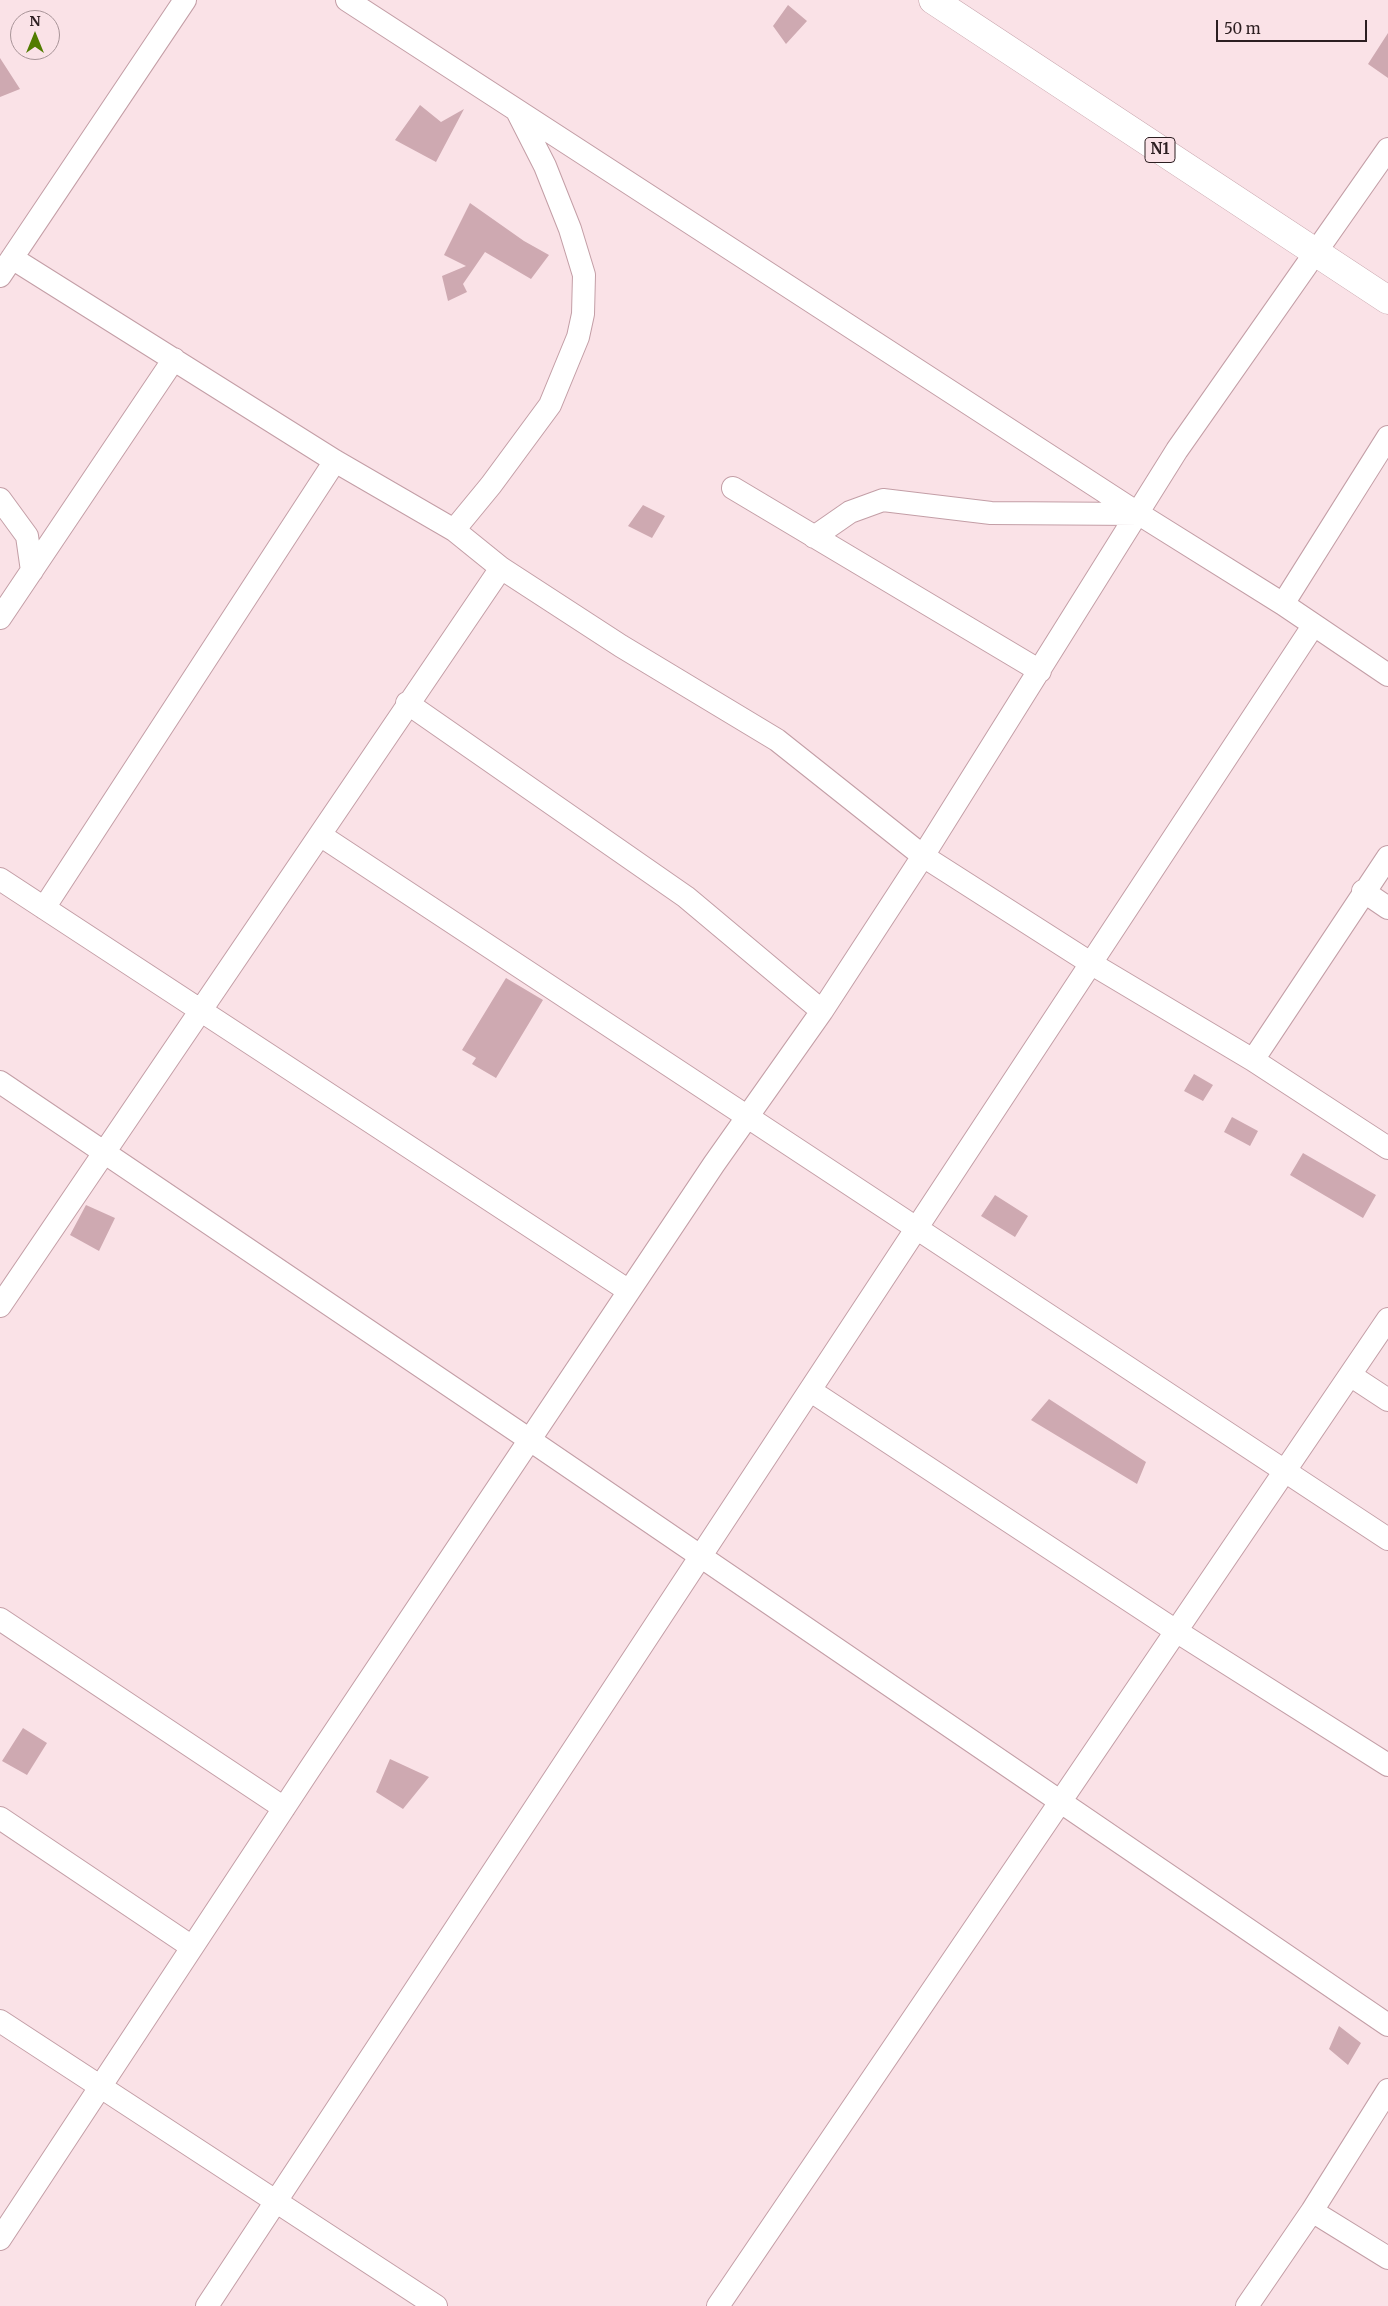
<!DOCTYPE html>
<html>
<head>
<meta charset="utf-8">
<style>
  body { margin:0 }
  #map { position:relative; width:1388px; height:2306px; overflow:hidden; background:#fae2e7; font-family:Merriweather,serif }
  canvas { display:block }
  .north { position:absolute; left:10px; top:10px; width:50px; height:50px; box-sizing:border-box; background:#fae2e7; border:1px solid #a89498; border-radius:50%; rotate:0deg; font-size:14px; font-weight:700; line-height:20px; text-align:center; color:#2c1e21 }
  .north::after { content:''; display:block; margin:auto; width:18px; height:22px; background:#517c00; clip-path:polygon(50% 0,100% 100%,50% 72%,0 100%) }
  .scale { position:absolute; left:1216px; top:20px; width:151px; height:22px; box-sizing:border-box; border:2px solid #2c1e21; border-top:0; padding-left:6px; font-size:15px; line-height:18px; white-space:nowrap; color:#2c1e21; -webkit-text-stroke:4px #fae2e7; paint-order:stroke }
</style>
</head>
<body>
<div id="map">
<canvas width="1388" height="2306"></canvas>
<div class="north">N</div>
<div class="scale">50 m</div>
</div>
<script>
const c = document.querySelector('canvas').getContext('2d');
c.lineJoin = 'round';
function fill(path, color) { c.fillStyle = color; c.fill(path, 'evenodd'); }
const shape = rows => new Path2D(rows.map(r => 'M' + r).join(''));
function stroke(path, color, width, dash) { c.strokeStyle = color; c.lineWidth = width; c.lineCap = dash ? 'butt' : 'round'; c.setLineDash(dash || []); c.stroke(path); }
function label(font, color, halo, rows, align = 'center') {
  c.font = font + ' Merriweather,serif'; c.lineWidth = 4; c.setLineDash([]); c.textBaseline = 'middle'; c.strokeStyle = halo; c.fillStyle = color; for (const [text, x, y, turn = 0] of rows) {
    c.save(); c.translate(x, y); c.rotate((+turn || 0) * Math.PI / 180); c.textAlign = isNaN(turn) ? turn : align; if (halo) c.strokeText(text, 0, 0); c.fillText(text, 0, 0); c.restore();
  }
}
const building = shape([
  [788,5,807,21,786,44,773,26],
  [1388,33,1388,78,1368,64],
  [0,58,20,89,0,97],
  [420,105,441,122,464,109,436,162,395,140],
  [470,203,524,241,549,255,531,279,485,252,463,284,467,292,448,301,442,276,466,266,444,255],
  [643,505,665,516,652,538,628,526],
  [506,978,543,1000,496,1078,472,1064,476,1058,462,1050],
  [1194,1074,1213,1085,1203,1101,1184,1091],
  [1232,1117,1258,1131,1250,1146,1224,1132],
  [1303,1153,1376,1195,1363,1218,1290,1175],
  [995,1195,1028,1216,1015,1237,981,1216],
  [86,1205,115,1218,99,1251,70,1235],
  [1049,1399,1146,1462,1137,1484,1031,1420],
  [23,1728,47,1743,27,1775,2,1761],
  [390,1759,429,1777,403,1809,376,1792],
  [1339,2026,1361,2043,1348,2065,1329,2049]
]);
const minor = shape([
  [347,0,1139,514,1283,604,1388,675],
  [12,258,335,461,454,530,501,568,621,646,777,740,923,856,1092,964,1253,1060,1388,1148],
  [0,276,185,0],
  [733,488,1040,671],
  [0,499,27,536,32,571],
  [454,530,491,485,550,405,578,337,583,314,584,275,570,229,545,166,517,111],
  [814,537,850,512,883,500,991,513,1139,514],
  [1283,604,1388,437],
  [0,618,174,359],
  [407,703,686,897,822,1011],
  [320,835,1388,1539],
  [0,879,629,1291],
  [1363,891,1388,908],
  [44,908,335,461],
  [1253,1060,1388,857],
  [0,1082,530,1440,1388,2025],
  [0,1306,501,568],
  [1350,1375,1388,1400],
  [811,1391,1176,1631,1388,1765],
  [0,1619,284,1808],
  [0,1818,192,1947],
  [0,2021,436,2306],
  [1312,2211,1388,2258],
  [0,2239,309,1770,714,1164,822,1011,923,856,1177,450,1388,149],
  [207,2306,1313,626],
  [718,2306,1388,1319],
  [1247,2306,1312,2211,1388,2090]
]);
const primary = shape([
  [933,0,1388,300]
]);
const shields = [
  [1160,150,30]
];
const shieldNames = [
  ["N1",1160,150]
];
fill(building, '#cea9b1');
stroke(minor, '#c39ea6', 24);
stroke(primary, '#c39ea6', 29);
stroke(minor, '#fff', 22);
stroke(primary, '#fff', 28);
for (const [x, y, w] of shields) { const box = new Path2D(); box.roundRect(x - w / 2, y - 12.5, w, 25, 4); c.fillStyle = '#fae2e7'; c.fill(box); stroke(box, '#2c1e21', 1); }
label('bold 15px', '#2c1e21', null, shieldNames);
</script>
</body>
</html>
